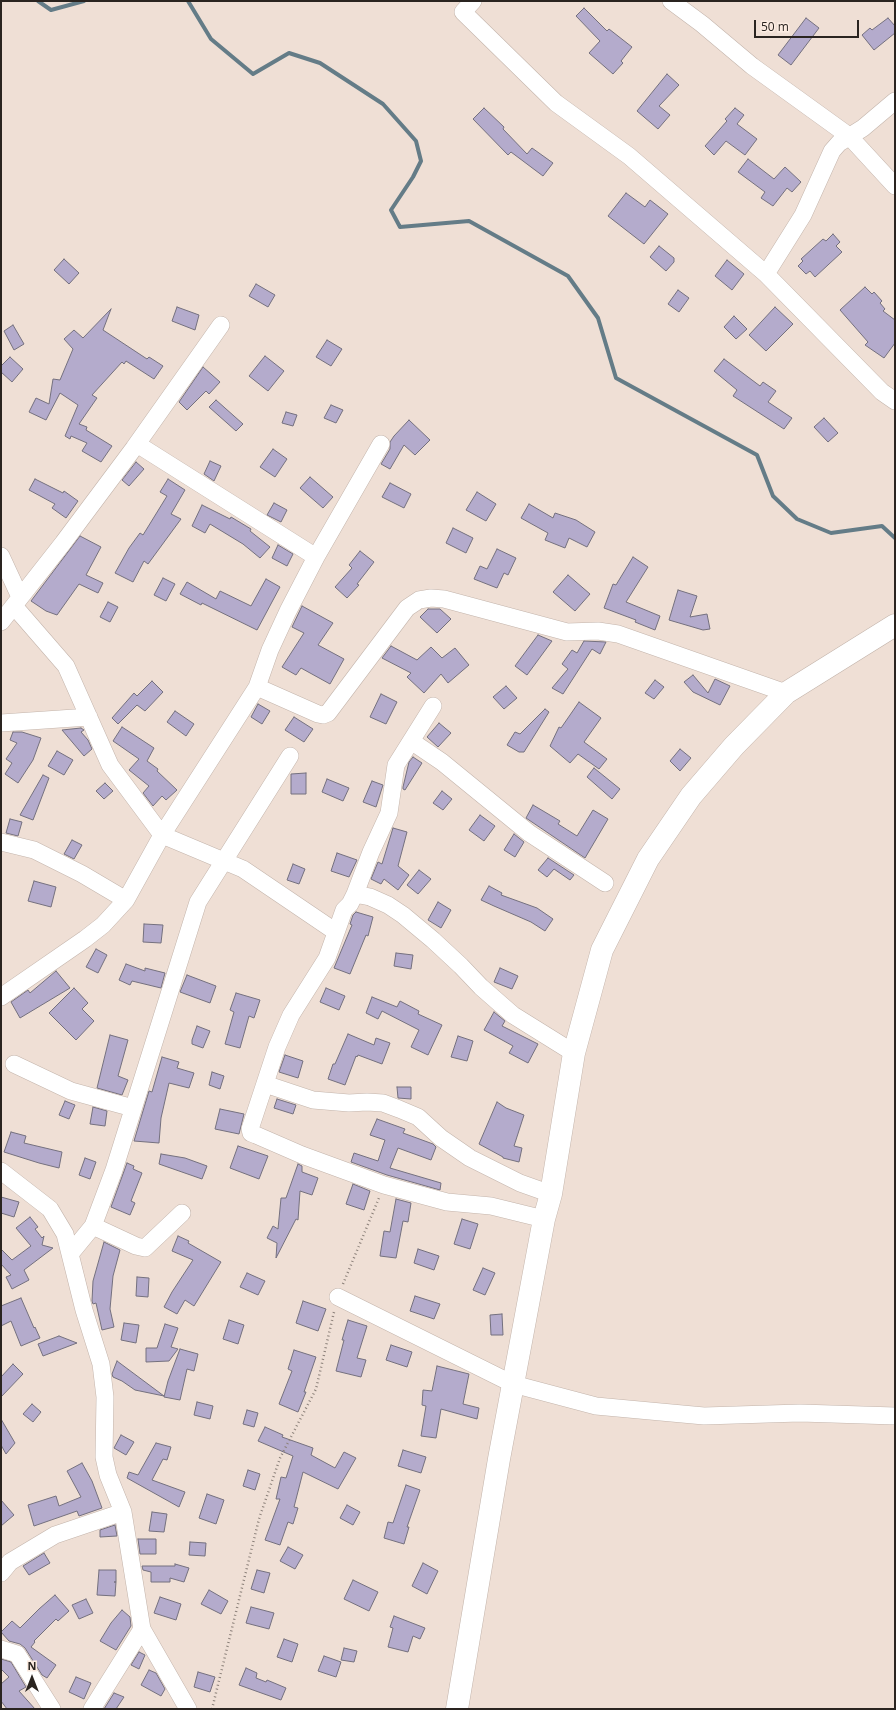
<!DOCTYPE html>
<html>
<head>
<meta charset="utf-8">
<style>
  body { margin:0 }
  #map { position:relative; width:896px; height:1710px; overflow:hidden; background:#efdfd5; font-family:"Open Sans",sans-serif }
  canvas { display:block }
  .frame { position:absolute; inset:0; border:2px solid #2a2420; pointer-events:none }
  .north { position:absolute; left:12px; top:1658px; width:40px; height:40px; -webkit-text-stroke:3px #fcece2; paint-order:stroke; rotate:0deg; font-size:11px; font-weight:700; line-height:16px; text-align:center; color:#2a2420 }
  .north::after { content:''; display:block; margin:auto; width:14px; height:18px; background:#2a2420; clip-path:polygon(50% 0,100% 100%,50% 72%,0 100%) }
  .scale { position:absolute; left:754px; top:20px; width:105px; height:18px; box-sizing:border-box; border:2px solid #2a2420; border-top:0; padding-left:5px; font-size:12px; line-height:14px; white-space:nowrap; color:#2a2420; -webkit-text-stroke:3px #fcece2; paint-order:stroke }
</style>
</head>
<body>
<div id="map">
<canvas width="896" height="1710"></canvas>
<div class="frame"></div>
<div class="north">N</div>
<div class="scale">50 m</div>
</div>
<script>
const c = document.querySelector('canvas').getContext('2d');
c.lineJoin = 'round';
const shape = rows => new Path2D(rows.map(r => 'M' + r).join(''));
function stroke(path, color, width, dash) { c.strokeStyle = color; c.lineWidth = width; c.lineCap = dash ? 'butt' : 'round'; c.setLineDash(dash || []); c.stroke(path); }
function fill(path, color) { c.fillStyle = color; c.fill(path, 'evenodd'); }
const stream = shape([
  [38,1,51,10,84,1],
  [188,1,211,39,253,74,289,53,320,63,383,104,416,141,421,161,413,177,391,210,400,227,469,221,568,276,598,318,616,378,757,455,773,496,797,519,831,533,882,526,895,538]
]);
const building = shape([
  [584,8,607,31,609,29,632,47,621,61,623,63,613,74,589,53,600,41,576,16,584,8],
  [806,18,819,28,791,65,778,55,806,18],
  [888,18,895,26,895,33,874,50,862,35,870,28,872,30,888,18],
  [667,74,679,85,659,106,670,115,658,129,637,111,667,74],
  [484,108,504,127,503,129,527,154,532,148,553,163,543,176,511,152,508,155,473,119,484,108],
  [735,108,744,115,737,124,757,139,745,155,726,141,714,155,705,146,727,121,725,119,735,108],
  [748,159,774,179,785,167,801,182,792,192,787,188,773,206,761,198,765,192,738,172,748,159],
  [626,193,645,207,650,200,668,214,644,244,608,216,626,193],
  [833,234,840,242,836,246,842,252,815,277,810,271,806,274,798,266,803,261,801,259,823,239,826,241,833,234],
  [659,246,674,258,674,262,666,271,650,257,659,246],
  [64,259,79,273,69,284,54,270,64,259],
  [727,260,744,274,732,290,715,276,727,260],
  [256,284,275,295,268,307,249,296,256,284],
  [865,287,872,294,874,292,882,301,880,303,885,309,883,311,895,320,895,343,884,358,865,345,868,342,840,310,865,287],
  [678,290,689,298,679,312,668,304,678,290],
  [177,307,199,315,195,330,172,321,177,307],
  [775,307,793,324,766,351,749,335,775,307],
  [111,309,103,330,147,359,149,357,163,366,154,379,126,361,124,364,122,362,92,395,97,398,79,424,87,427,86,430,112,446,101,462,82,451,87,443,71,436,70,439,65,436,78,405,60,393,46,420,29,412,36,398,49,404,53,379,60,380,73,349,64,339,74,330,83,338,111,309],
  [734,316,747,329,736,339,724,327,734,316],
  [13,325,24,344,14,350,4,331,13,325],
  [327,340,342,349,331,366,316,357,327,340],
  [265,356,284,371,268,391,249,376,265,356],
  [10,357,23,369,12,382,1,372,1,366,10,357],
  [724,359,760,386,763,382,776,391,768,402,792,418,784,429,733,396,737,390,714,371,724,359],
  [203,367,220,382,209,394,206,391,187,410,179,402,203,367],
  [216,400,243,424,236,431,209,407,216,400],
  [331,405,343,410,336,423,324,418,331,405],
  [286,412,297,415,293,426,282,423,286,412],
  [824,418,838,433,828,442,814,427,824,418],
  [409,420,430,440,415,455,404,445,390,469,381,464,390,449,390,442,394,436,409,420],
  [273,449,287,459,275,477,260,467,273,449],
  [210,461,221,466,214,481,204,474,210,461],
  [136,462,144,469,129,486,122,480,136,462],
  [310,477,333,497,323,508,300,488,310,477],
  [35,479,63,493,64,491,78,501,66,518,52,508,55,504,29,490,35,479],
  [168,479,185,490,171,514,181,519,148,564,144,561,133,582,115,573,129,548,140,533,143,535,167,496,160,492,168,479],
  [390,483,411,494,404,508,382,497,390,483],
  [477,492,496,504,486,521,466,510,477,492],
  [274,503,287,510,281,522,267,515,274,503],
  [529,504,553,518,555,513,576,520,595,532,587,547,569,538,565,548,545,540,548,533,521,518,529,504],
  [202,505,230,519,231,517,251,529,250,531,270,547,260,558,243,544,210,524,205,533,192,526,202,505],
  [453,528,473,538,466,553,446,543,453,528],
  [80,536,101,547,86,575,103,583,98,593,79,584,57,615,46,611,31,601,80,536],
  [278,545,293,554,287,566,272,558,278,545],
  [497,549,516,558,508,575,504,573,497,588,474,579,480,566,487,569,497,549],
  [360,551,374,562,357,584,359,585,347,598,335,587,352,568,349,565,360,551],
  [633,557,648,567,626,602,660,616,655,630,635,622,636,620,604,608,613,584,616,585,633,557],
  [568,575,590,594,575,611,553,592,568,575],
  [163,578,175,584,166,601,154,595,163,578],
  [266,579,280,587,257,630,202,603,201,605,180,594,187,582,216,599,220,591,251,606,266,579],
  [678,590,697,596,690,617,707,614,710,629,703,630,669,620,678,590],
  [108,602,118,607,110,622,100,617,108,602],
  [302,606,333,623,318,645,344,659,330,684,301,668,296,675,282,667,304,633,292,627,302,606],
  [428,609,440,609,451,619,437,633,420,617,428,609],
  [538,635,552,641,527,675,515,666,538,635],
  [584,641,606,642,600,654,592,649,563,694,552,688,568,669,562,664,572,650,577,653,584,641],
  [391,646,417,660,431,647,442,658,455,648,469,665,448,683,441,674,424,693,407,677,411,673,382,658,391,646],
  [693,675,708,693,715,679,730,686,720,705,693,692,684,682,693,675],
  [655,680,664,687,654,699,645,693,655,680],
  [152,681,163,692,145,711,137,705,118,724,112,718,134,693,137,696,152,681],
  [506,686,517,698,504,709,493,697,506,686],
  [381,694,397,702,386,724,370,717,381,694],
  [579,702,601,718,584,742,607,759,599,769,578,754,570,763,550,746,559,727,561,728,579,702],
  [258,704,270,711,262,724,251,717,258,704],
  [545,709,549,712,524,752,519,752,507,745,515,732,520,734,545,709],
  [175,711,194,724,186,736,167,722,175,711],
  [294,717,313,729,304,742,285,730,294,717],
  [439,723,451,733,438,747,427,737,439,723],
  [122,727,154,748,147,761,158,769,157,771,177,790,166,800,162,796,153,806,143,793,149,786,129,770,139,759,113,741,122,727],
  [81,728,84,730,81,732,88,740,92,749,84,756,62,730,81,728],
  [13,732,22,732,41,738,33,760,18,783,5,774,12,763,6,759,17,743,10,740,13,732],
  [680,749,691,758,680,771,670,761,680,749],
  [57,751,73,760,64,775,48,766,57,751],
  [413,757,422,763,405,790,403,789,403,787,409,762,413,757],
  [594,768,620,789,612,799,587,777,594,768],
  [306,773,306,794,291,794,291,774,306,773],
  [43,775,49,778,33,820,20,815,43,775],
  [327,779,349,788,343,801,322,792,327,779],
  [372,781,383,785,376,807,363,802,372,781],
  [105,783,113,791,104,799,96,791,105,783],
  [442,791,452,799,443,810,433,803,442,791],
  [533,805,560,821,558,824,577,836,593,810,608,819,585,858,526,818,533,805],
  [480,815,495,826,484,841,469,830,480,815],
  [10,819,22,822,18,836,6,833,10,819],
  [393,828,407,832,398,866,409,875,398,890,384,879,381,884,371,879,378,862,382,864,393,828],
  [514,834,524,842,515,857,504,850,514,834],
  [72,840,82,845,74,859,64,854,72,840],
  [337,853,357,860,349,877,331,871,337,853],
  [548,858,574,875,570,880,554,869,547,877,538,870,548,858],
  [293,864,305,869,299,884,287,880,293,864],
  [419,870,431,879,418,894,407,885,419,870],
  [34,881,56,887,51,907,28,901,34,881],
  [489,886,502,893,501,895,537,908,553,919,545,931,531,922,494,906,481,900,489,886],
  [438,902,451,910,441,928,428,920,438,902],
  [356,912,373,917,368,936,366,935,350,974,334,968,352,925,350,924,353,915,356,912],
  [144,924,163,925,161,943,143,942,144,924],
  [96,949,107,955,98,973,86,967,96,949],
  [396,953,413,955,411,969,394,966,396,953],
  [126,964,145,971,145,968,165,973,161,988,132,981,130,985,119,980,126,964],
  [500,968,518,976,512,989,494,982,500,968],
  [56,971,70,988,20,1018,11,1002,28,990,30,993,56,971],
  [187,975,216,986,210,1003,180,992,187,975],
  [74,988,88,1003,82,1009,94,1021,76,1040,49,1013,74,988],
  [326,988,345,996,339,1010,320,1002,326,988],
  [236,993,260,1000,254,1018,249,1016,240,1048,225,1044,234,1012,230,1010,236,993],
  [372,997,397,1007,400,1001,419,1011,418,1014,442,1025,428,1055,411,1047,419,1030,382,1011,378,1019,366,1013,372,997],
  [494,1012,505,1021,502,1026,538,1044,528,1063,509,1053,513,1046,484,1030,494,1012],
  [197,1026,210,1031,203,1048,192,1044,192,1040,197,1026],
  [348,1034,374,1045,376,1038,390,1043,382,1064,358,1055,357,1057,356,1056,345,1085,328,1079,333,1064,335,1064,348,1034],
  [110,1035,128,1040,118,1076,128,1080,122,1095,97,1088,110,1035],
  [458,1036,473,1041,467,1061,451,1057,458,1036],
  [285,1055,303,1061,298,1078,279,1072,285,1055],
  [162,1057,179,1062,177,1068,194,1073,189,1088,169,1083,161,1118,159,1143,134,1141,149,1091,152,1092,162,1057],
  [212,1072,224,1076,220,1089,209,1085,212,1072],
  [397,1087,411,1087,411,1099,398,1098,397,1087],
  [277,1099,296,1105,293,1114,274,1108,277,1099],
  [65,1101,75,1105,69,1119,59,1115,65,1101],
  [497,1102,506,1108,524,1115,514,1146,522,1148,519,1162,503,1158,503,1157,479,1144,497,1102],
  [93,1107,107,1111,105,1126,90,1124,93,1107],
  [220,1109,244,1114,239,1134,215,1129,220,1109],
  [377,1119,405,1129,403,1133,433,1144,436,1147,431,1160,398,1148,390,1168,441,1183,440,1190,387,1175,351,1162,354,1153,378,1161,385,1140,370,1135,377,1119],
  [11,1132,26,1136,24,1143,62,1152,59,1168,39,1163,4,1152,11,1132],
  [238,1146,268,1156,259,1179,230,1168,238,1146],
  [161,1154,185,1158,207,1166,202,1179,159,1164,161,1154],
  [85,1158,96,1162,90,1179,79,1175,85,1158],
  [127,1163,134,1166,133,1169,142,1173,131,1201,135,1203,130,1215,111,1207,127,1163],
  [298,1164,302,1166,302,1172,318,1178,312,1195,300,1191,298,1220,296,1219,276,1258,277,1243,267,1238,273,1226,278,1229,281,1198,286,1198,298,1164],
  [353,1184,370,1191,364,1210,346,1204,353,1184],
  [1,1197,19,1202,14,1217,1,1213,1,1197],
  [396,1199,411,1203,408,1222,403,1221,396,1258,380,1256,384,1231,390,1232,396,1199],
  [30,1217,38,1227,35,1229,42,1238,44,1236,42,1245,53,1248,24,1270,29,1280,12,1289,6,1277,11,1275,1,1264,1,1249,12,1260,31,1246,16,1228,30,1217],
  [462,1219,478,1224,470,1249,454,1244,462,1219],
  [178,1236,189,1241,188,1243,221,1262,194,1306,185,1300,177,1314,164,1307,172,1292,193,1260,172,1251,178,1236],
  [104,1242,120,1250,113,1276,110,1309,114,1327,102,1330,96,1303,93,1304,92,1301,93,1281,104,1242],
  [418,1249,439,1256,434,1270,414,1263,418,1249],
  [483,1268,495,1273,485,1295,473,1290,483,1268],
  [247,1273,265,1281,258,1295,240,1287,247,1273],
  [137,1277,149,1278,148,1297,136,1296,137,1277],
  [415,1296,440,1304,434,1319,410,1311,415,1296],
  [21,1298,34,1328,35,1327,40,1338,21,1346,11,1321,1,1326,1,1306,21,1298],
  [303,1301,326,1309,318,1331,296,1323,303,1301],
  [502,1314,503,1335,491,1335,490,1315,502,1314],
  [229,1320,244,1325,238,1344,223,1339,229,1320],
  [348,1320,367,1326,357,1358,366,1360,361,1377,336,1371,344,1340,342,1340,348,1320],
  [124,1323,139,1325,136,1343,121,1340,124,1323],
  [165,1324,178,1328,171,1347,178,1349,169,1361,146,1362,146,1348,157,1348,165,1324],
  [59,1336,77,1343,43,1356,38,1344,59,1336],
  [391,1345,412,1352,407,1367,386,1360,391,1345],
  [180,1349,198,1354,194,1371,187,1369,180,1400,164,1397,168,1381,180,1349],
  [294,1350,316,1357,304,1392,306,1392,298,1412,279,1404,292,1371,288,1369,294,1350],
  [117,1361,164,1396,135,1390,122,1381,113,1377,112,1374,117,1361],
  [13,1364,23,1374,1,1397,1,1377,13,1364],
  [437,1366,469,1374,463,1404,479,1408,477,1419,441,1409,436,1438,421,1436,426,1406,422,1405,423,1390,432,1391,437,1366],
  [197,1402,213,1406,210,1419,194,1415,197,1402],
  [32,1404,41,1412,33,1422,23,1414,32,1404],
  [247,1410,258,1413,254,1427,243,1424,247,1410],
  [1,1419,15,1443,6,1454,1,1445,1,1419],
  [265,1427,283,1435,282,1437,313,1448,311,1455,335,1468,344,1452,356,1458,338,1489,303,1472,294,1507,298,1508,293,1524,288,1522,280,1545,265,1540,280,1499,276,1499,281,1477,286,1478,293,1456,258,1441,265,1427],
  [121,1435,134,1442,126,1455,114,1448,121,1435],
  [156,1443,171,1447,167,1460,163,1459,152,1480,185,1492,179,1507,127,1478,129,1472,138,1475,156,1443],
  [403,1450,426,1457,421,1473,398,1466,403,1450],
  [82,1463,92,1481,102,1508,79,1516,77,1511,34,1526,28,1505,56,1496,59,1506,81,1497,67,1471,82,1463],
  [248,1470,260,1474,255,1490,243,1486,248,1470],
  [406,1485,420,1490,407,1527,409,1527,404,1544,384,1538,388,1522,393,1523,406,1485],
  [207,1494,224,1500,216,1524,199,1518,207,1494],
  [1,1500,14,1515,1,1526,1,1500],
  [347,1505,360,1512,353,1525,340,1518,347,1505],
  [152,1512,167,1514,164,1532,149,1531,152,1512],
  [115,1525,117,1536,100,1537,100,1530,115,1525],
  [138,1539,156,1539,156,1554,140,1554,138,1539],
  [190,1542,206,1543,205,1556,189,1555,190,1542],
  [288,1547,303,1555,295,1569,280,1561,288,1547],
  [44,1553,50,1563,29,1575,23,1566,44,1553],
  [423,1563,438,1571,427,1594,412,1586,423,1563],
  [175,1564,189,1568,184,1582,170,1578,170,1582,151,1582,151,1572,143,1570,142,1566,175,1566,175,1564],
  [99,1570,116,1570,116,1582,114,1582,116,1582,115,1596,97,1595,99,1570],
  [257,1570,270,1573,264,1593,251,1589,257,1570],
  [353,1580,378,1592,369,1611,344,1599,353,1580],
  [209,1590,228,1601,221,1614,201,1604,209,1590],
  [55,1595,69,1611,58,1621,56,1619,34,1641,35,1642,31,1647,56,1665,47,1678,42,1675,25,1648,20,1644,9,1641,1,1632,12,1621,20,1628,39,1609,55,1595],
  [160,1597,181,1604,176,1620,154,1613,160,1597],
  [86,1599,93,1613,79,1619,72,1605,86,1599],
  [251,1607,274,1613,269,1629,246,1623,251,1607],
  [122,1610,130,1617,131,1626,116,1650,100,1641,111,1623,122,1610],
  [394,1616,425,1628,420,1639,413,1636,408,1652,388,1647,393,1628,390,1627,394,1616],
  [284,1639,298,1644,292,1662,277,1657,284,1639],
  [344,1648,357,1651,354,1662,341,1660,344,1648],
  [139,1652,145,1655,139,1669,131,1665,139,1652],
  [324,1656,341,1662,336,1677,318,1671,324,1656],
  [1,1659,11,1662,26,1687,19,1691,35,1709,7,1709,1,1701,1,1684,9,1677,1,1669,1,1659],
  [246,1668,257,1673,256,1678,266,1682,267,1680,286,1688,281,1700,239,1685,246,1668],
  [149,1670,156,1673,165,1689,161,1696,141,1685,149,1670],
  [198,1672,215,1677,210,1692,194,1687,198,1672],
  [76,1677,91,1683,84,1699,69,1692,76,1677],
  [114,1693,124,1697,116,1709,104,1709,114,1693]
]);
const path = shape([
  [343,1284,379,1198],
  [212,1709,259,1519,280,1458,316,1389,334,1312]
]);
const street = shape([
  [473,1,463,12,556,103,629,156,766,274,882,392,895,401],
  [671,1,702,24,752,66,849,136,895,186],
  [766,274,803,215,832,151,839,143,863,128,895,101],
  [137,444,316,557],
  [1,556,20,597],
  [14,606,66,666,110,765,162,835,243,869,336,932],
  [1,622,63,543,134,448,221,325],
  [257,687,318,714,323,715,328,713,407,608,419,600,431,598,444,599,567,632,598,631,618,634,786,693],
  [1,723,89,717],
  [411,741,442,762,529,833,605,883],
  [1,842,34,850,82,874,126,900],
  [355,894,371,852,389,813,396,765,433,706],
  [1,997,85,939,103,925,126,900,162,835,257,687,270,650,288,611,316,557,381,444],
  [14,1064,71,1091,133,1108],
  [265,1084,313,1100,349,1103,367,1102,383,1103,399,1109,418,1117,441,1138,470,1158,520,1183,551,1194],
  [1,1171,50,1209,65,1234,84,1310,101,1364,105,1397,104,1457,108,1475,123,1512,142,1629,188,1709],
  [544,1219,491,1206,447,1202,384,1185,302,1155,256,1135,251,1133,250,1129,277,1047,291,1015,327,958,344,910,350,904,355,894,370,897,388,905,403,915,433,940,461,966,481,987,513,1015,574,1053],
  [93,1226,136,1246,145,1248,182,1213],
  [70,1254,93,1226,114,1170,198,902,290,756],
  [338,1297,513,1384,596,1406,704,1416,800,1413,895,1416],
  [1,1573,10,1562,55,1535,123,1512],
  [1,1649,17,1654,52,1709],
  [92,1709,142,1629]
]);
const secondary = shape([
  [457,1709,499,1459,544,1219,551,1194,574,1053,602,950,648,859,691,796,734,746,786,693,895,625]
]);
stroke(stream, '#647c87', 4);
fill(building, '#b4abcc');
stroke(building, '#74707e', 1);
stroke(street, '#c3b4ab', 18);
stroke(secondary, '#c3b4ab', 23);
stroke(path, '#8c817a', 2.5, [1, 3]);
stroke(street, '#fff', 17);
stroke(secondary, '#fff', 22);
</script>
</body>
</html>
